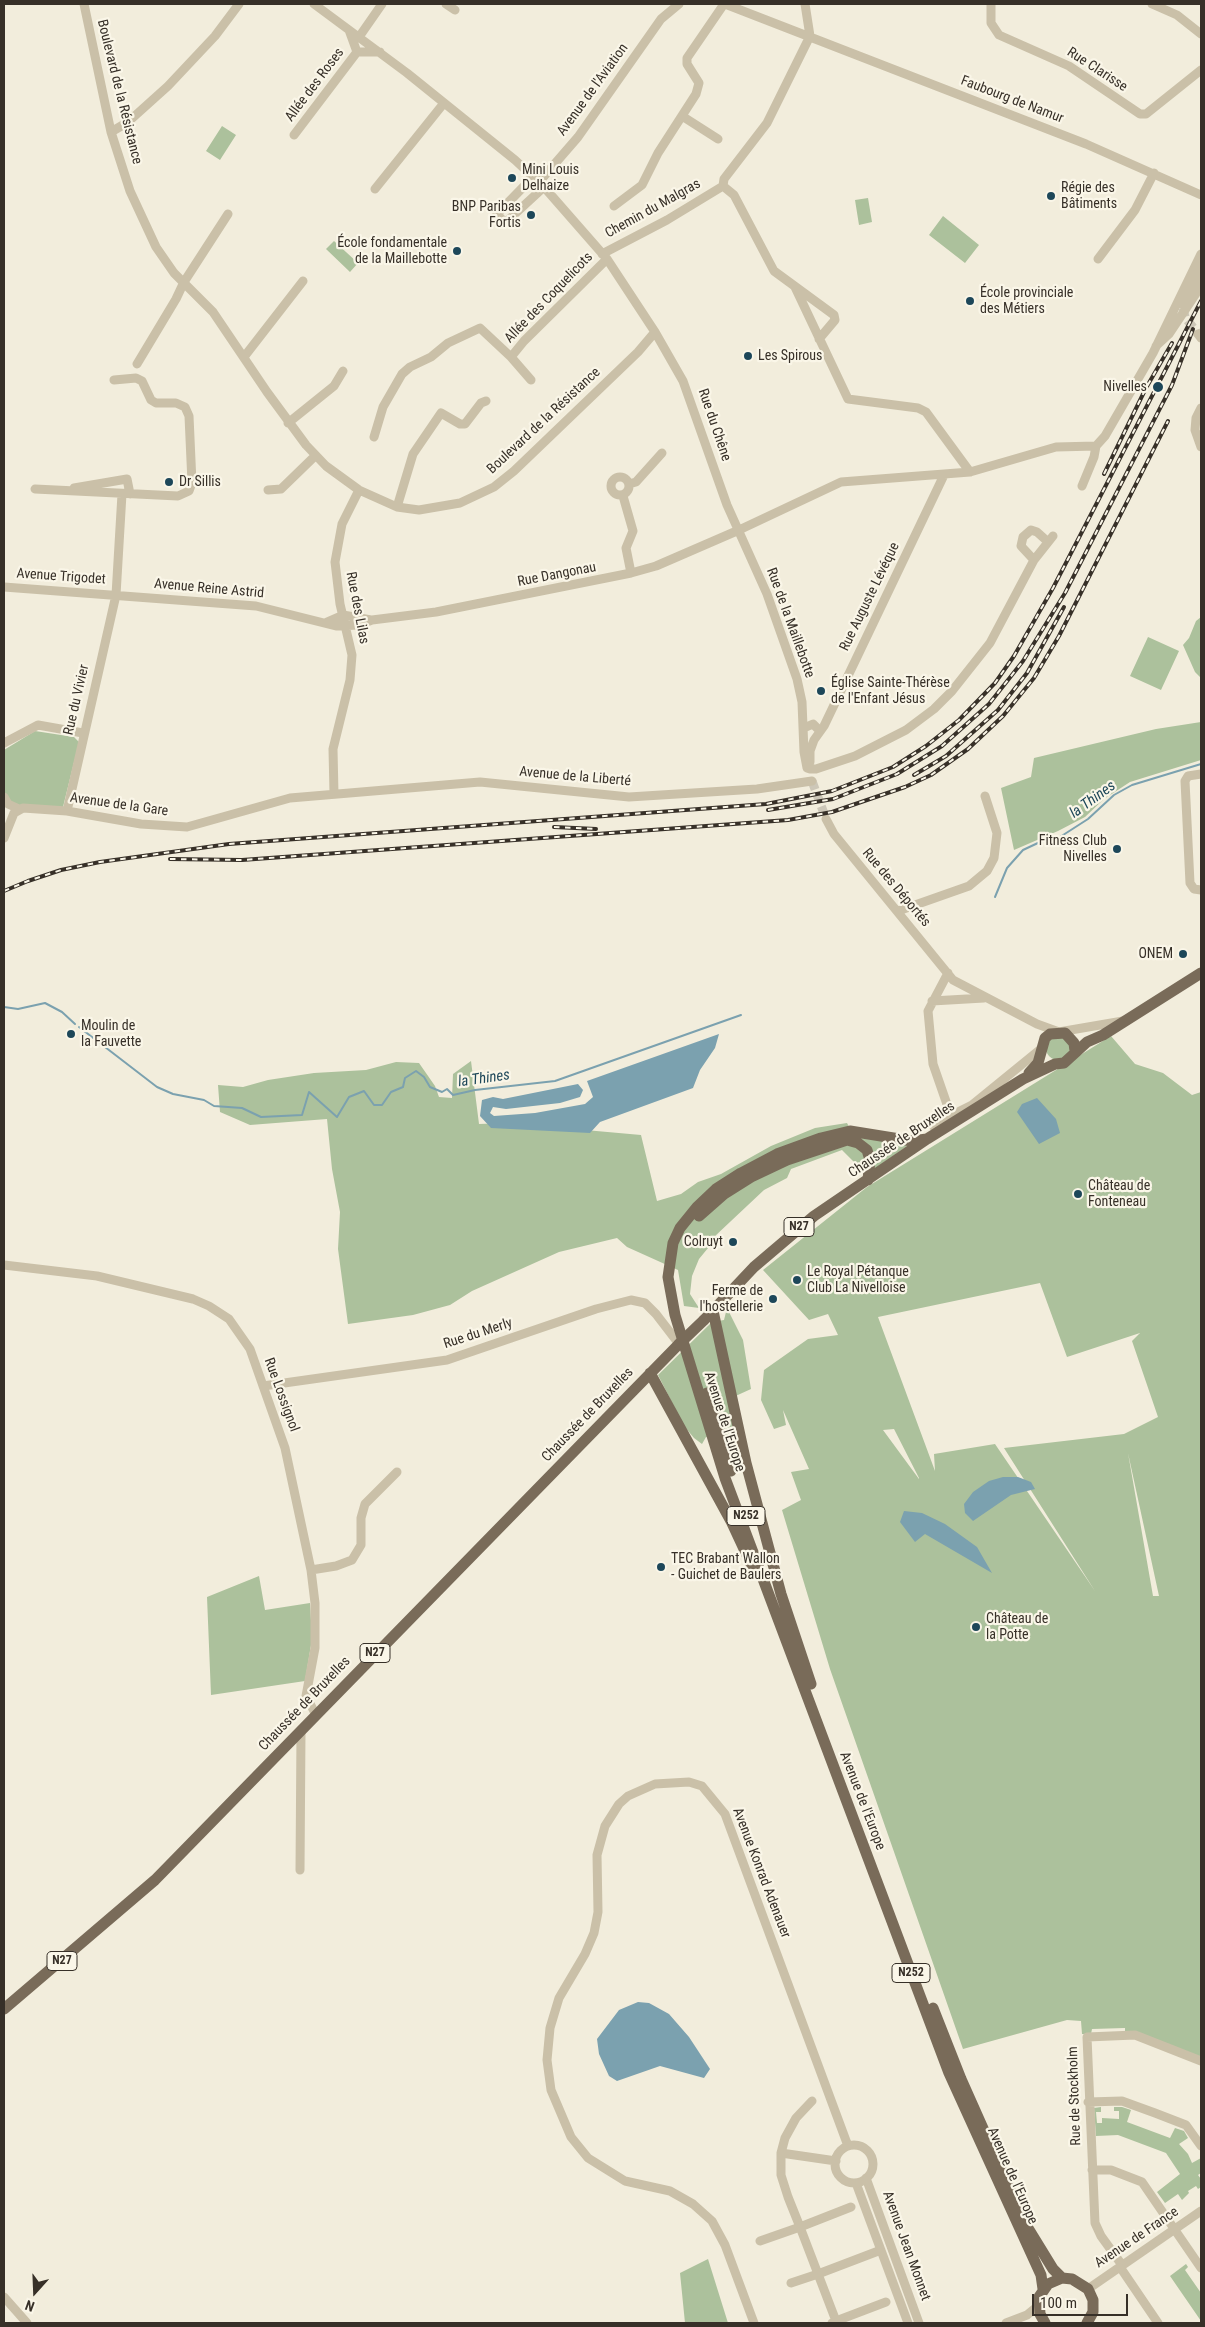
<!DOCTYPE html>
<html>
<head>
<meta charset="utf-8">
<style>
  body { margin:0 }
  #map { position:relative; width:1205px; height:2327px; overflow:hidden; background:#f2eddc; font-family:"Roboto Condensed",sans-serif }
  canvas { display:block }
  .frame { position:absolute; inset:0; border:5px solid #373028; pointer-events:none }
  .north { position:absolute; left:10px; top:2267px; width:50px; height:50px; -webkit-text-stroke:4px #faf6e8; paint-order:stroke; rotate:200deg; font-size:14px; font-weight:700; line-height:20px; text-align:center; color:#373028 }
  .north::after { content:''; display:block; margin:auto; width:18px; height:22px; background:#373028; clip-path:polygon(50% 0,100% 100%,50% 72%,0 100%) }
  .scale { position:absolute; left:1032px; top:2294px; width:96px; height:22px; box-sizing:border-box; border:2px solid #373028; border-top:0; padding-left:6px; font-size:15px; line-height:18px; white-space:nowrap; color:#373028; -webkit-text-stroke:4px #faf6e8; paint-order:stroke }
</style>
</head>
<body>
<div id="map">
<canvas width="1205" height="2327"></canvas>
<div class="frame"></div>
<div class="north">N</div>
<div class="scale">100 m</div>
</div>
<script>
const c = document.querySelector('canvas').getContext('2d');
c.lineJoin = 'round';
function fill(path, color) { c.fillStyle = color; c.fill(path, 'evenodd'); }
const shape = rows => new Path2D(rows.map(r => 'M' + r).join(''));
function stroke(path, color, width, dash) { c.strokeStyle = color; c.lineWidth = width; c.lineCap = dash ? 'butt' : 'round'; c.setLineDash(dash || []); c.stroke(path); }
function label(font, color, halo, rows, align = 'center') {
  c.font = font + ' "Roboto Condensed",sans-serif'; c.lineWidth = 4.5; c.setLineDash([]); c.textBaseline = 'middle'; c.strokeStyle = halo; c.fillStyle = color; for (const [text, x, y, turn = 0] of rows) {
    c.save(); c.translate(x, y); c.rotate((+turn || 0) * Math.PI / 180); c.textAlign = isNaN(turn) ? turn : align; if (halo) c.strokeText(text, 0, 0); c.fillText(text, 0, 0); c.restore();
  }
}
const green = shape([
  [222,126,236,135,220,160,206,151],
  [868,198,872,222,859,225,855,200],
  [943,216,979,245,965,263,929,235],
  [334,241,358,263,350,272,326,249],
  [1201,617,1201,678,1195,672,1183,645,1189,638,1196,621],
  [1148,637,1179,651,1161,690,1130,676],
  [1201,722,1201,760,1130,782,1104,799,1085,817,1058,831,1014,850,1001,788,1031,777,1034,758,1156,729],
  [35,731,74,737,79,742,63,807,19,805,7,801,4,795,4,750],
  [1111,1036,1135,1064,1163,1073,1192,1095,1201,1092,1201,2058,1125,2032,1125,2028,1092,2029,1091,2034,1082,2034,1081,2021,1067,2020,963,2049,830,1669,782,1510,801,1500,791,1472,809,1469,783,1410,786,1425,774,1429,761,1400,764,1370,808,1339,838,1335,828,1314,809,1320,763,1270,867,1187],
  [1040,1283,1067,1357,1140,1333,1132,1341,1158,1417,1124,1434,1004,1448,1095,1591,995,1444,934,1454,935,1471,878,1317],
  [894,1429,919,1478,919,1479,883,1430],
  [1128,1453,1159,1596,1153,1596],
  '1046 1048a12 12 0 1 1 24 0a12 12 0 1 1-24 0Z',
  [471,1061,479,1124,507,1123,641,1135,657,1201,681,1194,698,1182,721,1174,771,1146,815,1128,847,1123,864,1155,865,1168,856,1164,842,1150,791,1169,787,1178,764,1190,714,1237,713,1242,699,1259,692,1276,690,1294,699,1308,684,1306,678,1270,627,1247,617,1238,559,1252,472,1291,450,1305,413,1315,348,1324,338,1249,340,1212,332,1169,327,1119,250,1125,220,1112,218,1085,243,1087,268,1080,314,1073,366,1070,396,1062,419,1063,435,1086,439,1097,452,1098,453,1074],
  [857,1136,910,1144,873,1170],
  [727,1308,743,1340,751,1389,729,1399,734,1436,729,1441,706,1437,702,1444,694,1438,684,1426,658,1375,712,1322,724,1320],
  [259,1576,265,1610,310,1603,312,1639,305,1681,211,1695,207,1597],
  [1101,2107,1101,2112,1096,2112,1097,2123,1102,2123,1102,2118,1119,2119,1119,2111,1114,2111,1114,2107,1122,2107,1131,2110,1127,2122,1170,2138,1175,2128,1184,2131,1188,2138,1179,2144,1188,2154,1192,2163,1201,2158,1201,2173,1198,2175,1201,2179,1201,2187,1198,2189,1196,2186,1188,2191,1189,2193,1182,2200,1178,2194,1165,2203,1157,2192,1180,2174,1166,2153,1118,2135,1096,2136,1094,2108],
  [708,2259,728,2323,685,2323,680,2273],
  [1186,2264,1188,2267,1185,2270,1201,2293,1201,2321,1170,2276]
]);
const water = shape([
  [719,1034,715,1048,700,1070,693,1088,600,1122,590,1133,491,1128,480,1116,482,1100,493,1097,503,1099,578,1084,583,1090,580,1097,560,1103,506,1109,493,1107,490,1113,494,1116,535,1113,585,1104,593,1097,587,1081],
  [1037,1098,1056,1119,1060,1133,1039,1144,1017,1112,1022,1104],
  [1003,1477,1018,1477,1031,1482,1035,1489,1011,1495,973,1521,965,1513,964,1504,973,1492,989,1481],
  [904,1511,922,1513,945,1524,977,1547,992,1573,925,1534,915,1542,900,1522],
  [638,2002,649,2003,669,2014,689,2037,710,2069,704,2078,660,2066,617,2081,609,2076,599,2054,597,2039,619,2010]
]);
const stream = shape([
  [995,897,1007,868,1023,850,1040,842,1060,837,1088,819,1114,795,1132,785,1201,764],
  [4,1007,18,1009,45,1003,62,1012,75,1024],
  [79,1027,157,1087,173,1094,204,1100,214,1106,242,1108,261,1117,302,1115,309,1092,337,1117,349,1097,364,1091,374,1105,382,1105,391,1092,403,1087,405,1078,416,1071,424,1077,430,1087,442,1092,447,1089,453,1095,475,1090,555,1081,741,1015]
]);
const minorTunnel = shape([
  [1183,308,1185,317,1198,334],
  [812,781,826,819]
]);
const minor = shape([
  [84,4,111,132,130,191,156,247,174,273,213,312,267,392,306,445,326,466,359,490,397,507,419,510,460,503,494,487,514,471,638,352,655,332],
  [314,4,407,73,515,160,544,187,607,259,655,332,683,381,727,505,767,594,797,679,802,702,804,752,807,768,810,769],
  [446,4,455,10],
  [725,4,1086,144,1201,195],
  [805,4,810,36],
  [991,4,991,23,999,35,1069,66,1140,114,1146,114,1201,70],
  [1152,4,1177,15,1201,34],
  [349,30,357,52,380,52],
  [359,37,382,4],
  [682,116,718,139],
  [111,132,128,122,168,86,215,36,239,4],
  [294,135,357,52],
  [533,177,497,214,505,223,544,187],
  [539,182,578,137,661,19,679,4],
  [723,186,734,195,774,271,834,315,835,320,819,339],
  [375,189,444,103],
  [614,206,642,185,658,153,696,94,699,83,687,64,687,58,724,4],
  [602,254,667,220,723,186,724,179,767,123,810,36],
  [1098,259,1135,210,1154,173],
  [795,287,848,399,918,408,926,412,970,472],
  [1184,306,1201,270],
  [1198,334,1201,338],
  [1156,346,1169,334,1201,286],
  [244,357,303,281],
  [137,364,176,299,184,282,228,214],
  [531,380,511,357,524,341,607,259],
  [1201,408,1196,418,1195,430,1201,447],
  [288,423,334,386,343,371],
  [374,437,383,407,402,374,410,367,431,357,448,343,480,328,511,357],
  '611 486a9 9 0 1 1 18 0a9 9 0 1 1-18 0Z',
  [629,484,636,482,662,453],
  [1082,486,1094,457,1096,446],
  [74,488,127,479,130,494],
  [35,489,178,496,189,491,192,483,189,416,185,407,176,403,156,403,151,400,142,381,136,378,114,380],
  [268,490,281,489,315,456],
  [623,496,633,531,626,548,631,573],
  [397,507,413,454,441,413,460,424,465,424,481,403,486,401],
  [1034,560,1021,546,1023,537,1031,530,1037,532,1047,541],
  [4,587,256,606,336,626,359,625,372,620,436,612,631,573,656,566,739,530,841,482,970,472,1056,447,1096,446,1105,436,1153,353,1201,254],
  [327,622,343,615,371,620],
  [804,728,813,724,820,731],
  [4,743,38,725,83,733],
  [810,762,810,751,814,740,824,726,944,475],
  [810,769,816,769,855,756,906,730,934,709,952,691,990,643,1034,560,1053,536],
  [1201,774,1188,776,1185,781,1190,883,1194,889,1201,890],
  [334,794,333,749,350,680,352,655,340,604,335,562,342,524,359,490],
  [4,797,8,804,19,809],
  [67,811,116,595,122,494],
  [826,819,834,834,953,980,1037,1024,1059,1032,1123,1021],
  [4,838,14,813,23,808,67,811,141,824,187,827,290,798,480,782,629,797,757,789,812,781],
  [898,911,969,886,987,871,994,858,997,833,985,796],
  [948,973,928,1011,933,1064,950,1113],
  [932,1001,984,998],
  [950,1113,956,1113,972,1105,1042,1048],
  [933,1126,950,1113],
  [4,1265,97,1276,193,1299,209,1306,229,1319,250,1349,285,1448,311,1570,315,1603,315,1648,306,1696,316,1715],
  [263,1386,447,1360,596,1309,631,1300,645,1303,656,1314,679,1344],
  [311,1570,336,1566,352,1560,361,1545,361,1518,365,1504,397,1472],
  [300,1870,301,1732],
  [812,2101,796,2118,785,2138,781,2153,781,2175,788,2197,800,2227,851,2207],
  [1088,2102,1122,2101,1155,2113,1186,2125,1201,2146],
  '835 2164a19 19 0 1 1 38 0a19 19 0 1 1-38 0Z',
  [781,2153,836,2161],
  [1092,2170,1111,2170,1142,2182,1201,2268],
  [866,2178,919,2323],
  [856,2183,908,2323],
  [760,2241,800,2227,818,2274,791,2283],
  [1122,2265,1101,2236,1095,2223,1087,2037,1135,2035,1201,2061],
  [1120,2267,1158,2323],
  [1088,2289,1201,2211],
  [4,2297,27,2323],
  [836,2321,886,2302],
  [754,2323,725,2245,712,2221,693,2204,670,2191,625,2181,588,2158,571,2137,551,2090,547,2060,550,2028,559,1998,585,1954,594,1933,598,1912,597,1855,605,1826,619,1804,628,1796,655,1784,689,1782,702,1786,725,1814,848,2146],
  [832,2323,836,2321,818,2274,881,2250],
  [1006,2323,1027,2315,1038,2306]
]);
const major = shape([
  [1029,1073,1038,1063,1045,1038,1050,1034,1065,1033,1074,1043,1075,1051],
  [927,1139,912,1141,850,1131,821,1138,777,1154,741,1173,716,1189,697,1207,680,1228,673,1243,668,1277,675,1315,725,1478,949,2073,1041,2275,1043,2289],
  [699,1216,724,1194,751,1177,787,1160,847,1140,858,1143,867,1150,870,1160,868,1180],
  [713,1311,746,1463,781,1594,811,1684],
  [704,1320,754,1267,814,1216,927,1139,1023,1079,1055,1064,1064,1063,1087,1042,1103,1035,1201,973],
  [650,1373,731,1521,751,1564],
  [707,1393,731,1471],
  [933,2008,961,2079,1026,2225,1053,2269,1062,2278],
  [4,2009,155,1880,679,1344],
  [1045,2323,1040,2314,1039,2297,1048,2284,1062,2278,1072,2279,1088,2289,1093,2300,1093,2312,1087,2323]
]);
const rail = shape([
  [1104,474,1146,388,1172,343],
  [914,775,946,756,998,710,1027,673,1064,607],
  [768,810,833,799,897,774,942,746,989,704,1023,661,1065,593,1172,385,1193,329],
  [554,827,596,829],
  [170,859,242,860,788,820,832,812,905,787,931,775,968,749,1003,716,1034,678,1059,636,1168,421],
  [4,891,28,881,61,870,100,862,229,844,766,804,832,791,893,767,926,746,959,720,995,683,1014,656,1053,588,1201,301]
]);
const majorBridge = shape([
  [679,1344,704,1320]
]);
const markers = [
  [512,178,5,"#1d4759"],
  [1051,196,5,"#1d4759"],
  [531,215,5,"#1d4759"],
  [457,251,5,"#1d4759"],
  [970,301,5,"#1d4759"],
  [748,356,5,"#1d4759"],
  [1158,387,6,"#1d4759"],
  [169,482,5,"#1d4759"],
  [821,691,5,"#1d4759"],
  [1117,849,5,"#1d4759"],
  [1183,954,5,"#1d4759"],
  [71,1034,5,"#1d4759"],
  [1078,1194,5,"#1d4759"],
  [733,1242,5,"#1d4759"],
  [797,1280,5,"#1d4759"],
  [773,1299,5,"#1d4759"],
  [661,1567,5,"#1d4759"],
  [976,1627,5,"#1d4759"]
];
const shields = [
  [799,1227,30],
  [746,1516,38],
  [375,1653,30],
  [62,1961,30],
  [911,1973,38]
];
const shieldNames = [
  ["N27",799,1227],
  ["N252",746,1516],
  ["N27",375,1653],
  ["N27",62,1961],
  ["N252",911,1973]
];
const streetNames = [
  ["Rue Clarisse",1097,70,33],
  ["Allée des Roses",315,85,-53],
  ["Avenue de l'Aviation",593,90,-54],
  ["Boulevard de la Résistance",119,92,76],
  ["Faubourg de Namur",1012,100,21],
  ["Chemin du Malgras",653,209,-29],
  ["Allée des Coquelicots",549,298,-46],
  ["Boulevard de la Résistance",544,421,-43],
  ["Rue du Chêne",714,425,71],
  ["Rue Dangonau",557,575,-11],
  ["Avenue Trigodet",61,577,4],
  ["Avenue Reine Astrid",209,589,5],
  ["Rue Auguste Lévéque",870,597,-64],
  ["Rue des Lilas",357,608,79],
  ["Rue de la Maillebotte",790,623,70],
  ["Rue du Vivier",77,700,-77],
  ["Avenue de la Liberté",575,777,5],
  ["Avenue de la Gare",119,805,8],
  ["Rue des Déportés",896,888,50],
  ["Chaussée de Bruxelles",902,1140,-34],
  ["Rue du Merly",478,1334,-18],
  ["Rue Lossignol",281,1395,70],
  ["Chaussée de Bruxelles",588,1415,-46],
  ["Avenue de l'Europe",724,1422,72],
  ["Chaussée de Bruxelles",305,1704,-46],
  ["Avenue de l'Europe",862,1801,69],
  ["Avenue Konrad Adenauer",761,1873,69],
  ["Rue de Stockholm",1075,2096,-92],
  ["Avenue de l'Europe",1012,2176,66],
  ["Avenue de France",1137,2238,-34],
  ["Avenue Jean Monnet",906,2246,70]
];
const poiNames = [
  ["Mini Louis",522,170],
  ["Delhaize",522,186],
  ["Régie des",1061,188],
  ["Bâtiments",1061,204],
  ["BNP Paribas",521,207,"right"],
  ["Fortis",521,223,"right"],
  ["École fondamentale",447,243,"right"],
  ["de la Maillebotte",447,259,"right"],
  ["École provinciale",980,293],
  ["des Métiers",980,309],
  ["Les Spirous",758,356],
  ["Nivelles",1147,387,"right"],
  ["Dr Sillis",179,482],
  ["Église Sainte-Thérèse",831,683],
  ["de l'Enfant Jésus",831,699],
  ["Fitness Club",1107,841,"right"],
  ["Nivelles",1107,857,"right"],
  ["ONEM",1173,954,"right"],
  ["Moulin de",81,1026],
  ["la Fauvette",81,1042],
  ["Château de",1088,1186],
  ["Fonteneau",1088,1202],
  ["Colruyt",723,1242,"right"],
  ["Le Royal Pétanque",807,1272],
  ["Club La Nivelloise",807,1288],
  ["Ferme de",763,1291,"right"],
  ["l'hostellerie",763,1307,"right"],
  ["TEC Brabant Wallon",671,1559],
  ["- Guichet de Baulers",671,1575],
  ["Château de",986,1619],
  ["la Potte",986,1635]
];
const waterNames = [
  ["la Thines",1093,800,-36],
  ["la Thines",484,1079,-8]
];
fill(green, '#acc19c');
fill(water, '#7ba1af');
stroke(stream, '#7ba1af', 2);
stroke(minorTunnel, '#cdc7b8', 9, [9, 4.5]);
stroke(minor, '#cac0a8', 9);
stroke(major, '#796b59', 11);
stroke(rail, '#373028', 4);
stroke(rail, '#faf6e8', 2, [5.5]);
stroke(majorBridge, '#796b59', 11);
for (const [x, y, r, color] of markers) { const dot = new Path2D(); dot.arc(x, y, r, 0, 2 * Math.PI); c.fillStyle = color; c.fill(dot); stroke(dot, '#faf6e8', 2); }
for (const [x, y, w] of shields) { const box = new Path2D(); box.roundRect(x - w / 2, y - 9.5, w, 19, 4); c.fillStyle = '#faf6e8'; c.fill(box); stroke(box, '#373028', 1); }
label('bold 12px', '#373028', null, shieldNames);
label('14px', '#373028', '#faf6e8', streetNames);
label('14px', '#373028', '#faf6e8', poiNames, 'left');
label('italic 15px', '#1d4759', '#faf6e8', waterNames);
</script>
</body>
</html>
